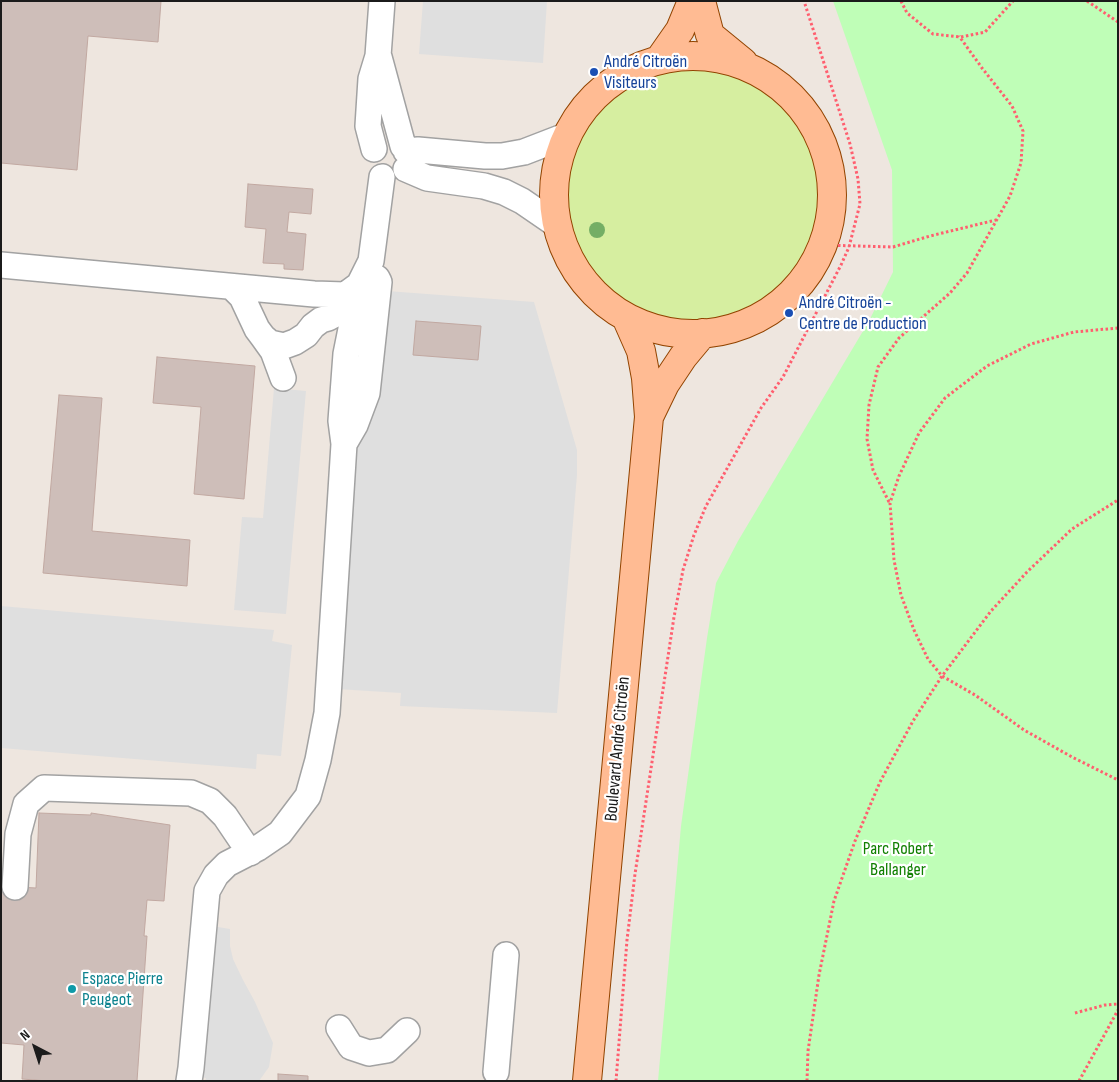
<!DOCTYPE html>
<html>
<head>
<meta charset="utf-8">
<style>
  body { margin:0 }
  #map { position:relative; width:1119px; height:1082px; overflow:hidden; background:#eee6df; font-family:"Sofia Sans Condensed",sans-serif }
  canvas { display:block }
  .frame { position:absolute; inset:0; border:2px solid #1b1b1b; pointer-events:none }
  .north { position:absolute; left:10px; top:1022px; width:50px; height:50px; -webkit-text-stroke:4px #fff; paint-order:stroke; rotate:320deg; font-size:14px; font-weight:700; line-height:20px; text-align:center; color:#1b1b1b }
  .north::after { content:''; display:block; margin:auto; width:18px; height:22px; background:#1b1b1b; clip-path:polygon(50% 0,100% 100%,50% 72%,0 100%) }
</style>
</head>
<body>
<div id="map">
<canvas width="1119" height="1082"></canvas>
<div class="frame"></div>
<div class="north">N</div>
</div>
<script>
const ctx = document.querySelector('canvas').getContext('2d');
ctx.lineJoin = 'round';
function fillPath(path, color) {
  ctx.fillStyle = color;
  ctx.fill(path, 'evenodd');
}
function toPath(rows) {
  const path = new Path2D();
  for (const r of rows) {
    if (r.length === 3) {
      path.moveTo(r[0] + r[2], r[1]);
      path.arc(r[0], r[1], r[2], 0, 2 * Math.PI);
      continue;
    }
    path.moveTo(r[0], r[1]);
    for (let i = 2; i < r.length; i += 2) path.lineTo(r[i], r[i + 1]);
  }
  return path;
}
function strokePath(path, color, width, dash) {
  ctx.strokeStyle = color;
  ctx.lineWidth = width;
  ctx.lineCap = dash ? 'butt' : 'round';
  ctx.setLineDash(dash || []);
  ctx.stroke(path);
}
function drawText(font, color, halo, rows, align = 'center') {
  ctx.font = font + ' "Sofia Sans Condensed",sans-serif';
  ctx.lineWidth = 4.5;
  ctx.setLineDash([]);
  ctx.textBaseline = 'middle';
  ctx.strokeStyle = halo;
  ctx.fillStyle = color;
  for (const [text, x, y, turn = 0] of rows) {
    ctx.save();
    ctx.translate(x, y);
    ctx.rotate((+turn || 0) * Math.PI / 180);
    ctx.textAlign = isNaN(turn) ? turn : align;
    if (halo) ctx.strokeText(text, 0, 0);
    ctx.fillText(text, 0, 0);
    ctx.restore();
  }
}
fillPath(toPath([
  [694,195,126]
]), '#d6eea0');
fillPath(toPath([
  [833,1,1118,1,1118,1081,658,1081,681,826,707,638,716,583,738,541,869,321,893,272,892,170]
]), '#bffeb7');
fillPath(toPath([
  [423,1,547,1,543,63,419,54],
  [387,291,534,302,577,450,577,475,557,713,400,706,401,693,337,689,357,438],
  [274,388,306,391,286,614,234,610,242,517,263,518],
  [1,606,274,630,272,641,292,645,281,756,257,754,256,769,1,748],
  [194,923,230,929,230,946,233,959,243,980,255,1002,273,1043,269,1067,259,1081,205,1081,206,1078,180,1072]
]), '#dfdfdf');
const building = toPath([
  [1,1,161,1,158,42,88,36,77,170,1,163,1,1],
  [248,184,313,189,311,214,289,212,287,232,306,234,303,270,284,269,284,264,263,263,266,229,245,227,248,184],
  [416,321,481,326,478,360,413,355,416,321],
  [157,357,255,366,244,499,194,494,201,407,153,403,157,357],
  [59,395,102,398,92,531,190,540,187,586,43,573,59,395],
  [39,813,91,815,91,813,170,825,164,901,147,900,144,936,147,936,137,1081,47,1081,22,1079,24,1045,1,1043,1,886,36,888,39,813],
  [278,1074,308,1076,308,1081,278,1081,278,1074]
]);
fillPath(building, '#cebeb9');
strokePath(building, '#c1a8a1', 1);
const minor = toPath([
  [379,57,403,146],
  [374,149,368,126,371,79,378,56,382,1],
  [406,151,418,150,485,156,502,156,524,152,568,135],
  [406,169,427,178,484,186,504,192,522,201,557,225],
  [1,265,314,294,345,295,360,284],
  [232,287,242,297,257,329,263,337,270,343,284,346,295,342,306,335,313,326,321,320,328,318,348,307,371,261,382,177],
  [263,337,273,351,283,378],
  [344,444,355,425,367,393,379,282,377,278],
  [15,887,18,834,26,804,44,788,191,793,210,801,225,816,250,853],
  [339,1028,351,1047,369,1053,387,1050,407,1031],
  [496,1072,506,955],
  [189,1081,191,1068,207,891,216,875,227,864,258,848,280,833,308,796,318,760,327,713,344,444,341,421,346,354,352,324,362,301,366,271]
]);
const major = toPath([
  [701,1,710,35,743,62],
  [693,195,139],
  [659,60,680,30,692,1],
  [649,417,665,384,683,357,703,333],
  [587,1081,649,417,646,378,641,351,626,317]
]);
strokePath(minor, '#a2a2a2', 28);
strokePath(major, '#924400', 30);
strokePath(toPath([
  [901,1,907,13,933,34,961,37,985,32,1013,1],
  [1087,1,1118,22],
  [823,245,893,247,930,236,996,220],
  [1118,328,1074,332,1031,344,987,366,945,398,919,433,899,476,890,503,894,560,901,595,914,630,928,659,942,676,975,695,1024,730,1072,757,1118,780],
  [889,502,873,470,867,439,869,405,878,367,899,338,950,293,967,273,1010,196,1021,163,1023,131,1012,106,982,68,959,36],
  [1075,1013,1105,1005,1118,1004],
  [616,1081,627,940,635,874,674,617,683,570,694,535,706,506,761,408,783,377,841,265,849,247,860,204,858,179,850,144,804,1],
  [807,1081,808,1051,819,975,834,901,855,841,880,782,913,721,942,676,991,611,1027,572,1072,529,1118,500],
  [1079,1081,1118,1010]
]), '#ff5f6f', 3, [2.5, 2.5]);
strokePath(minor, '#fff', 25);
strokePath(major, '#ffbb93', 28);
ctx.fillStyle = '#74ae65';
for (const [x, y] of [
  [597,230]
]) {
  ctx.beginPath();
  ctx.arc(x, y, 8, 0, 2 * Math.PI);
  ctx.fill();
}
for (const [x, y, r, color] of [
  [594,72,5,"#1a4fb4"],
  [789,313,5,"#1a4fb4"],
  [72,989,5,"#0f9aa8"]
]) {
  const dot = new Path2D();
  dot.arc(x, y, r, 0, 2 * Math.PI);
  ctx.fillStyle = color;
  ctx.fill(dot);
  strokePath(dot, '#fff', 2);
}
drawText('18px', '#164399', '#fff', [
  ["André Citroën",604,62],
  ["Visiteurs",604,83],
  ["André Citroën -",799,303],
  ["Centre de Production",799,324]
], 'left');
drawText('18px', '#1b1b1b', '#fff', [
  ["Boulevard André Citroën",618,749,-85]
]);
drawText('18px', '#118002', '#fff', [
  ["Parc Robert",898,849],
  ["Ballanger",898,870]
]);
drawText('18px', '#0d838f', '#fff', [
  ["Espace Pierre",82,979],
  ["Peugeot",82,1000]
], 'left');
</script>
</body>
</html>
